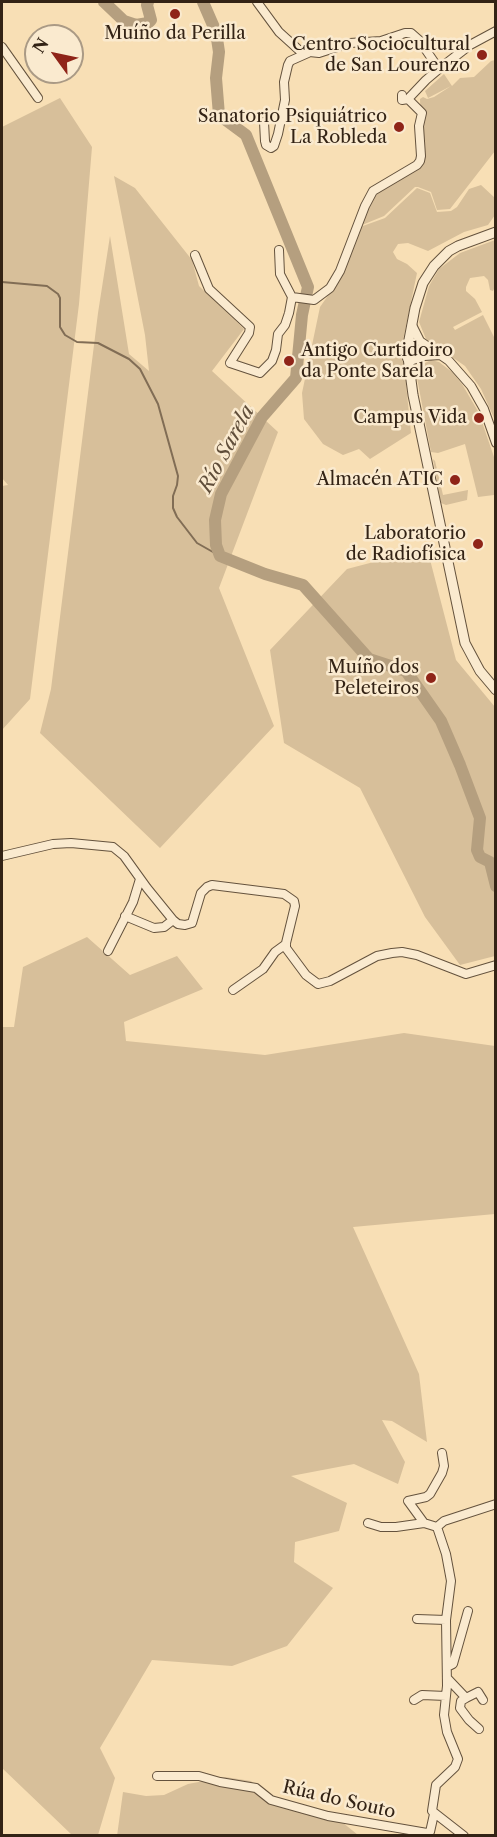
<!DOCTYPE html>
<html>
<head>
<meta charset="utf-8">
<style>
  body { margin:0 }
  #map { position:relative; width:497px; height:1837px; overflow:hidden; background:#f8dfb5; font-family:"Libre Caslon Text",serif }
  canvas { display:block }
  .frame { position:absolute; inset:0; border:3px solid #332315; pointer-events:none }
  .north { position:absolute; left:24px; top:24px; width:60px; height:60px; box-sizing:border-box; background:#faeacf; border:2px solid #aa9a85; border-radius:50%; rotate:303deg; font-size:16px; font-weight:700; line-height:24px; text-align:center; color:#332315 }
  .north::after { content:''; display:block; margin:auto; width:21px; height:27px; background:#8f2418; clip-path:polygon(50% 0,100% 100%,50% 72%,0 100%) }
</style>
</head>
<body>
<div id="map">
<canvas width="497" height="1837"></canvas>
<div class="frame"></div>
<div class="north">N</div>
</div>
<script>
const ctx = document.querySelector('canvas').getContext('2d');
ctx.lineJoin = 'round';
function fillPath(path, color) {
  ctx.fillStyle = color;
  ctx.fill(path, 'evenodd');
}
function toPath(rows) {
  const path = new Path2D();
  for (const r of rows) {
    path.moveTo(r[0], r[1]);
    for (let i = 2; i < r.length; i += 2) path.lineTo(r[i], r[i + 1]);
  }
  return path;
}
function strokePath(path, color, width, dash) {
  ctx.strokeStyle = color;
  ctx.lineWidth = width;
  ctx.lineCap = dash ? 'butt' : 'round';
  ctx.setLineDash(dash || []);
  ctx.stroke(path);
}
function drawText(font, color, halo, rows, align = 'center') {
  ctx.font = font + ' "Libre Caslon Text",serif';
  ctx.lineWidth = 5;
  ctx.setLineDash([]);
  ctx.textBaseline = 'middle';
  ctx.strokeStyle = halo;
  ctx.fillStyle = color;
  for (const [text, x, y, turn = 0] of rows) {
    ctx.save();
    ctx.translate(x, y);
    ctx.rotate((+turn || 0) * Math.PI / 180);
    ctx.textAlign = isNaN(turn) ? turn : align;
    if (halo) ctx.strokeText(text, 0, 0);
    ctx.fillText(text, 0, 0);
    ctx.restore();
  }
}
fillPath(toPath([
  [495,60,495,151,450,209,437,210,431,192,418,187,415,187,384,216,362,225,373,198,387,185,420,167,422,159,420,99,423,97,427,99,434,97,451,86,428,98,425,91,444,74,452,86,460,78,474,77,491,61],
  [60,98,92,147,79,304,30,699,2,730,2,486,8,485,2,478,2,127],
  [114,176,135,188,192,260,199,286,244,329,212,371,278,432,219,588,274,726,160,848,40,733,51,689,98,313,110,236,129,354,149,371,145,335],
  [481,185,495,198,495,215,488,225,464,232,428,251,408,243,398,244,393,252,397,259,407,264,417,273,402,345,411,433,370,459,359,449,343,455,323,444,304,419,302,393,320,307,339,280,360,227,385,218,417,188,430,193,437,212,451,211,457,207,469,189],
  [495,240,495,287,493,291,490,290,488,280,484,276,470,278,466,287,466,291,475,299,482,312,453,327,455,330,483,315,495,339,495,420,481,389,465,366,426,339,419,322,429,286,439,269,460,253],
  [431,360,439,362,452,372,462,384,479,413,495,460,495,500,494,495,478,497,465,444,438,453,431,452,417,378,421,365],
  [433,459,435,461,443,495,468,490,467,500,446,505,441,503],
  [427,548,456,660,495,707,495,956,460,965,425,917,360,788,284,743,270,650,347,569],
  [87,937,130,975,177,956,203,989,124,1022,126,1041,265,1055,404,1033,495,1046,495,1214,353,1227,419,1374,427,1442,392,1421,382,1420,405,1462,398,1484,354,1464,291,1476,347,1503,339,1531,295,1542,294,1562,333,1588,287,1646,232,1666,152,1660,100,1748,115,1778,98,1835,72,1835,2,1768,2,1027,14,1027,23,967],
  [225,1777,251,1781,273,1804,342,1822,358,1835,117,1836,123,1792,146,1796,164,1795,188,1784]
]), '#d7bf9a');
strokePath(toPath([
  [2,282,47,286,58,294,60,298,60,327,65,335,77,342,98,343,129,359,140,369,158,404,178,476,177,485,173,496,173,508,177,517,197,543,220,556]
]), '#816d55', 2);
strokePath(toPath([
  [104,2,124,21,136,25,148,23,151,20,147,5,148,2],
  [203,2,216,32,219,52,216,78,219,115,246,135,308,287,302,315,296,378,262,417,221,494,215,520,216,545,220,556,265,574,303,585,369,659,406,671,441,721,460,765,480,818,477,850,480,857,490,862,496,886]
]), '#b59f7f', 12);
const minor = toPath([
  [257,2,279,32,300,51,319,53,350,43,381,41,405,33,411,33,419,40,439,69],
  [2,47,38,98],
  [402,95,402,100,408,99],
  [408,99,426,80,439,69,470,45,496,31],
  [264,122,265,141,266,145,271,148,274,146,278,134,285,100,284,82,288,65,290,61,308,53],
  [195,255,209,289,250,327,249,333,230,363,260,373,272,361,276,350,278,334,285,325,289,313,292,297,280,274,279,250],
  [292,297,314,300,330,288,340,271,365,206,373,191,417,165,420,161,421,156,419,126,422,113,408,99],
  [412,325,420,341,449,361,471,386,484,409,496,443],
  [407,358,413,360,424,356,441,355],
  [2,856,53,844,71,843,113,847,124,856,147,888,173,920,178,924,185,925,192,923,201,893,207,887,212,885,284,894,294,901,295,906,286,943,286,948,306,975,318,984,330,981,377,956,392,953,402,952,417,955,466,974,496,965],
  [125,916,154,928,164,927,173,920],
  [108,951,133,902,140,879],
  [233,990,263,969,275,952,286,944],
  [368,1523,381,1527,396,1527,424,1523],
  [437,1527,446,1554,451,1581,446,1620,447,1686,444,1715,447,1732,458,1759,455,1767,436,1785,432,1811,464,1836],
  [437,1527,424,1523,408,1501,426,1497,430,1494,442,1473,444,1466,442,1453],
  [437,1527,444,1521,496,1504],
  [417,1619,446,1620],
  [447,1667,453,1664,468,1611],
  [447,1678,466,1698,461,1701,460,1708,469,1720,479,1729],
  [466,1698,478,1692,483,1700],
  [414,1700,422,1695,446,1696],
  [157,1776,199,1776,220,1782,256,1788,271,1800,328,1816,427,1833,430,1832,434,1814]
]);
const tertiary = toPath([
  [496,232,458,246,449,251,434,266,423,283,415,308,407,350,413,395,465,643,480,671,496,690]
]);
strokePath(minor, '#64523d', 10);
strokePath(tertiary, '#64523d', 11);
strokePath(minor, '#faeacf', 8);
strokePath(tertiary, '#faeacf', 9);
for (const [x, y, r, color] of [
  [175,14,6,"#8f2418"],
  [482,55,6,"#8f2418"],
  [399,127,6,"#8f2418"],
  [289,361,6,"#8f2418"],
  [479,418,6,"#8f2418"],
  [455,480,6,"#8f2418"],
  [478,544,6,"#8f2418"],
  [431,678,6,"#8f2418"]
]) {
  const dot = new Path2D();
  dot.arc(x, y, r, 0, 2 * Math.PI);
  ctx.fillStyle = color;
  ctx.fill(dot);
  strokePath(dot, '#faeacf', 2);
}
drawText('18px', '#332315', '#faeacf', [
  ["Muíño da Perilla",175,34,"center"],
  ["Centro Sociocultural",470,45],
  ["de San Lourenzo",470,66],
  ["Sanatorio Psiquiátrico",387,117],
  ["La Robleda",387,138],
  ["Antigo Curtidoiro",301,351,"left"],
  ["da Ponte Sarela",301,372,"left"],
  ["Campus Vida",467,418],
  ["Almacén ATIC",443,480],
  ["Laboratorio",466,534],
  ["de Radiofísica",466,555],
  ["Muíño dos",419,668],
  ["Peleteiros",419,689]
], 'right');
drawText('18px', '#332315', '#faeacf', [
  ["Rúa do Souto",339,1800,13]
]);
drawText('italic 20px', '#604e3a', '#faeacf', [
  ["Río Sarela",227,449,-62]
]);
</script>
</body>
</html>
